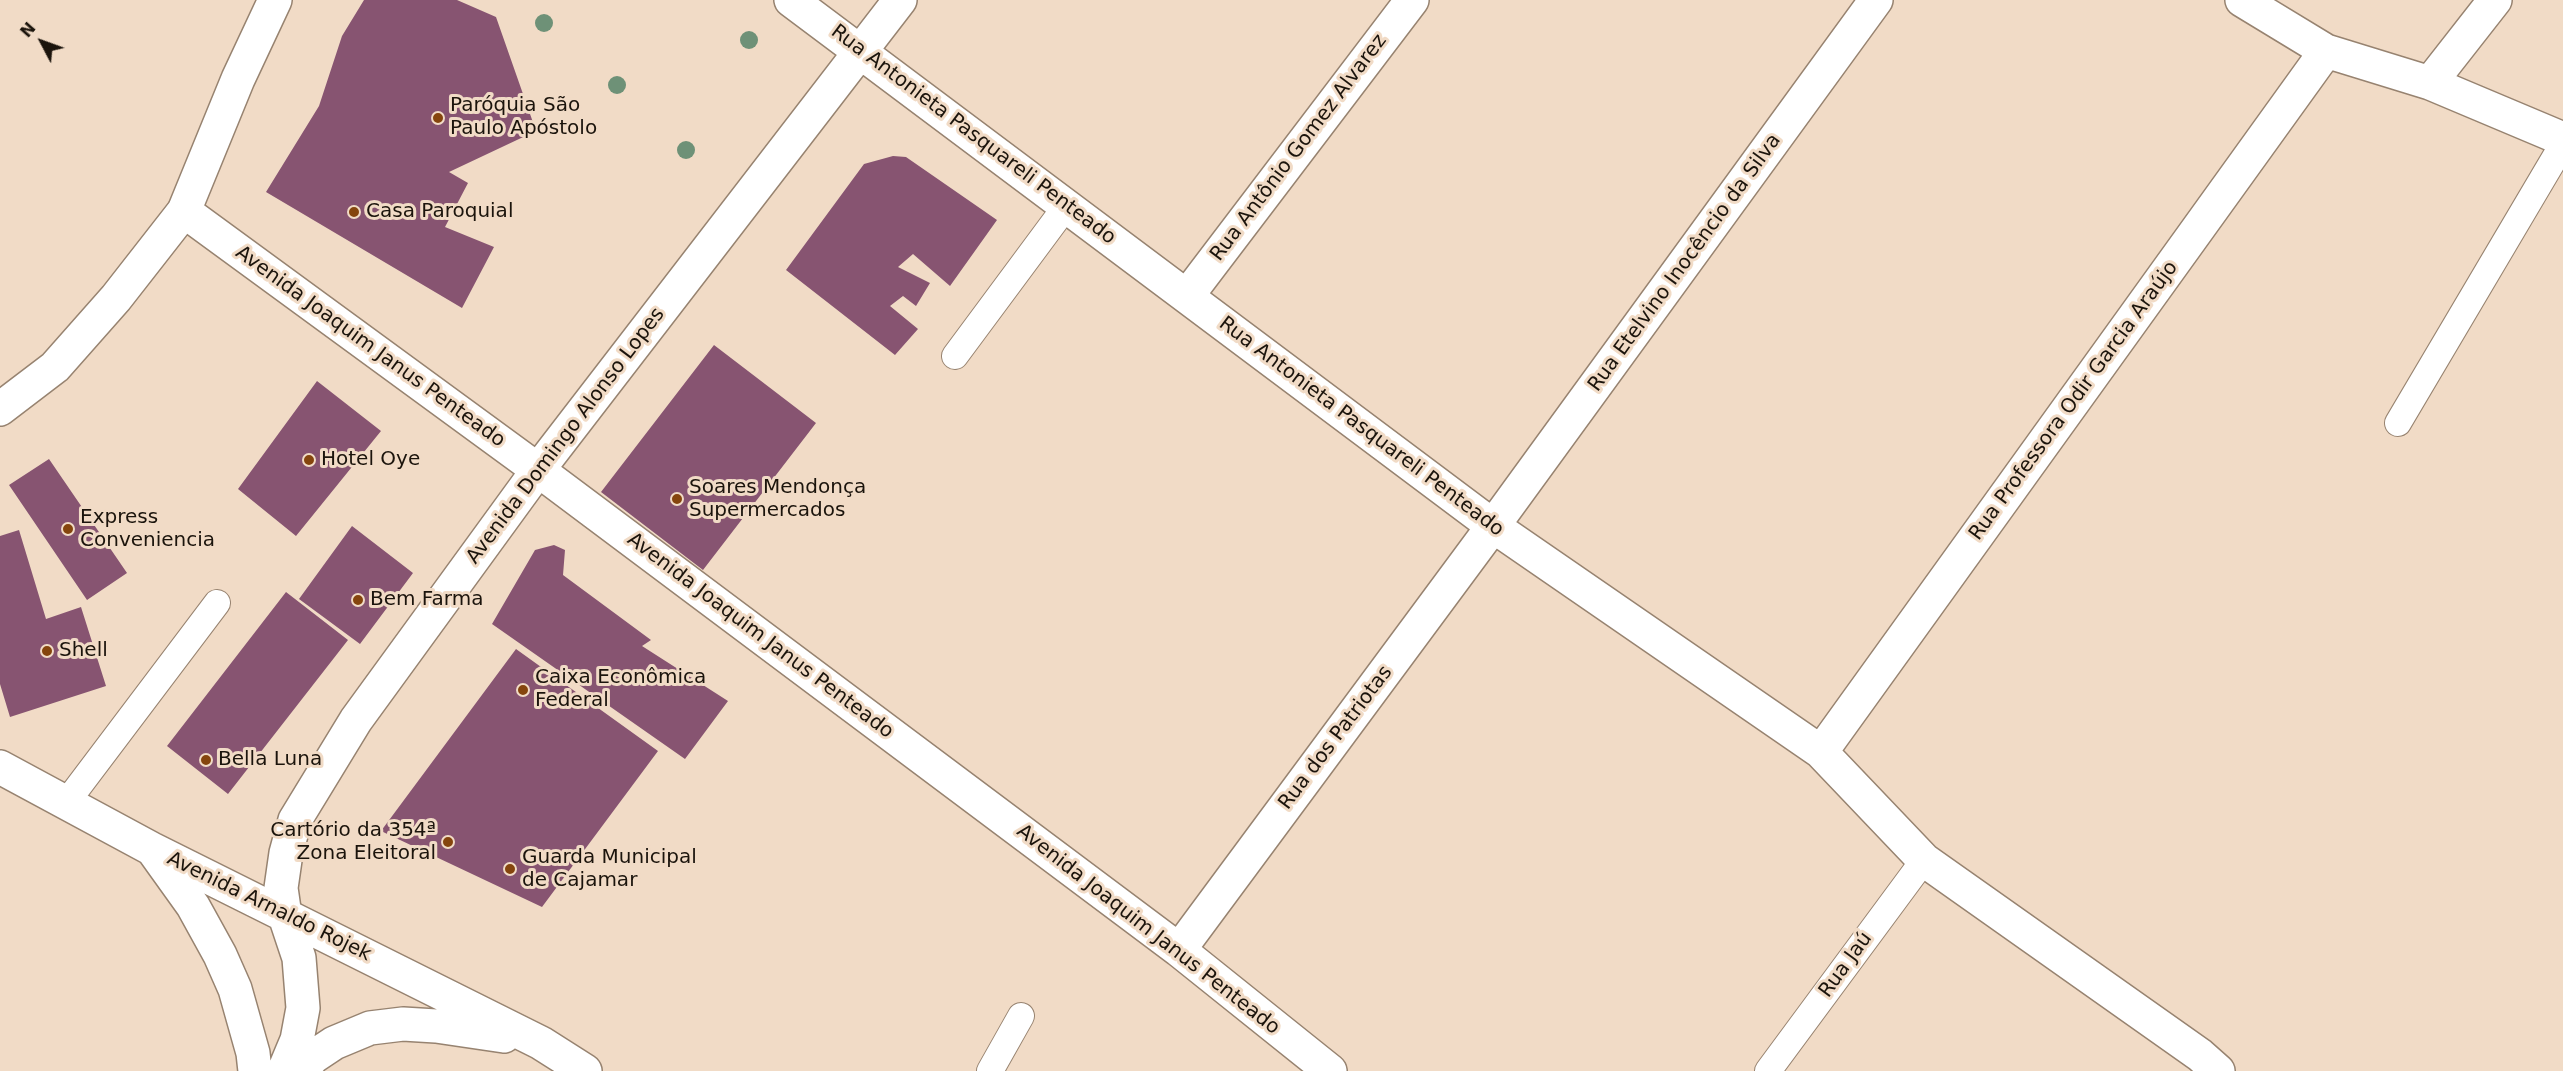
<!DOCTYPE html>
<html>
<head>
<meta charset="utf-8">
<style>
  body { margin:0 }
  #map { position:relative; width:2563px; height:1071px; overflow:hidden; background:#f1dbc6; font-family:"DejaVu Sans",sans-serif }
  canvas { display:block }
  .north { position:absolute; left:12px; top:12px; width:60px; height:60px; -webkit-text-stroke:4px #f1dbc6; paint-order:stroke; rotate:311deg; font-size:16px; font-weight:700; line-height:24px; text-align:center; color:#1b140c }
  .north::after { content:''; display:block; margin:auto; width:21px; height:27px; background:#1b140c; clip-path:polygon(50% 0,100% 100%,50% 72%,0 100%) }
</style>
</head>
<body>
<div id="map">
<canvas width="2563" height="1071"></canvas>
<div class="north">N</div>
</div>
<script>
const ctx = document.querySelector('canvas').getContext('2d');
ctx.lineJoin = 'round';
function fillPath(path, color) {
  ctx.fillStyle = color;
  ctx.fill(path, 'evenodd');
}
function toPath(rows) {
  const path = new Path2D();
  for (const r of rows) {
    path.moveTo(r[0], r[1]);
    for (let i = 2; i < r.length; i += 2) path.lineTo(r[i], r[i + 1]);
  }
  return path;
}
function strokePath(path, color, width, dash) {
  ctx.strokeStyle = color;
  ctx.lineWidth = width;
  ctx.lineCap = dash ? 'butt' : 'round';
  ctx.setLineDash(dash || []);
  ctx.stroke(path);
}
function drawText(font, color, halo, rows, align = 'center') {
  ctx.font = font + ' "DejaVu Sans",sans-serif';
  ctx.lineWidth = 6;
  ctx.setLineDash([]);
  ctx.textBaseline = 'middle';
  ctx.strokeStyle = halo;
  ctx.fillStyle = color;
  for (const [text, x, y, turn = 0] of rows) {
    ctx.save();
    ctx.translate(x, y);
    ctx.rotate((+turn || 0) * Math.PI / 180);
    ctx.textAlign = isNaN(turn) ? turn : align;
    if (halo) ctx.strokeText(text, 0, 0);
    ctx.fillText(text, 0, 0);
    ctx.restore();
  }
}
fillPath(toPath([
  [364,0,457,0,496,17,536,131,449,172,468,183,445,227,494,247,462,308,266,192,319,106,342,36],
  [893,156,906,157,997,220,950,286,913,254,898,267,930,283,916,306,903,296,890,306,918,329,895,355,786,270,864,164],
  [714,345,816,423,703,570,601,492],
  [317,381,381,431,296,536,238,489],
  [49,459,127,573,87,600,9,485],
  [352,526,413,573,360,644,299,599],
  [19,530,46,619,81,607,106,686,10,717,0,684,0,536],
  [554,545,565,550,563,575,651,640,642,646,728,701,685,759,492,624,535,550],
  [286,592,348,640,228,794,167,746],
  [516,649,658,751,542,907,381,831]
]), '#875471');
const service = toPath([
  [955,356,1067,205],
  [2398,423,2563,144],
  [66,803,217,603],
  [990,1071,1021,1016],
  [1768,1071,1924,860]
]);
const minor = toPath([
  [791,0,1493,526,1821,752,1924,860,2200,1055,2218,1071],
  [2242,0,2326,51,2430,83,2563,139],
  [2430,83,2495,0],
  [184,211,538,470,1179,950,1330,1071],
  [1187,296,1412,0],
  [1821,752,2326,51],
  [285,916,281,888,286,853,295,820,356,720,538,470,900,0],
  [1179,950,1493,526,1876,0]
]);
const tertiary = toPath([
  [0,409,55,367,116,298,184,211,238,79,275,0],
  [0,767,152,849,541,1043,585,1071],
  [155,853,193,906,220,955,235,989,253,1053,255,1071],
  [284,1071,297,1040,303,1008,299,958,285,916],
  [301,1071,313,1057,334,1043,370,1028,403,1024,436,1026,504,1036]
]);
strokePath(service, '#978370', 28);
strokePath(minor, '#978370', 36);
strokePath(tertiary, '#978370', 36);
strokePath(service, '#fff', 26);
strokePath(minor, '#fff', 33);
strokePath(tertiary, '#fff', 33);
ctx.fillStyle = '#6e9177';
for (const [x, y] of [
  [544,23],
  [749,40],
  [617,85],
  [686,150]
]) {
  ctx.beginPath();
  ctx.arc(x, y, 9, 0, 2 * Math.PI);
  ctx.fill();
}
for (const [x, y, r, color] of [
  [438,118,6,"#85450d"],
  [354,212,6,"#85450d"],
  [309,460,6,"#85450d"],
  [677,499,6,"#85450d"],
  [68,529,6,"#85450d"],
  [358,600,6,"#85450d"],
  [47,651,6,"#85450d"],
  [523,690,6,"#85450d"],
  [206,760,6,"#85450d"],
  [448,842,6,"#85450d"],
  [510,869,6,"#85450d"]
]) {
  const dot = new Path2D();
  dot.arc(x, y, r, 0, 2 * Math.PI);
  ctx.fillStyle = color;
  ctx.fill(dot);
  strokePath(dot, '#f1dbc6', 2);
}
drawText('20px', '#1b140c', '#f1dbc6', [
  ["Paróquia São",450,106],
  ["Paulo Apóstolo",450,129],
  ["Casa Paroquial",366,212],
  ["Hotel Oye",321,460],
  ["Soares Mendonça",689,488],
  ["Supermercados",689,511],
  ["Express",80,518],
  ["Conveniencia",80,541],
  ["Bem Farma",370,600],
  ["Shell",59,651],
  ["Caixa Econômica",535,678],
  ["Federal",535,701],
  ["Bella Luna",218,760],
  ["Cartório da 354ª",436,831,"right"],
  ["Zona Eleitoral",436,854,"right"],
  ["Guarda Municipal",522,858],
  ["de Cajamar",522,881]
], 'left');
drawText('20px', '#1b140c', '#f1dbc6', [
  ["Rua Antonieta Pasquareli Penteado",973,135,37],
  ["Rua Antônio Gomez Alvarez",1299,148,-53],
  ["Rua Etelvino Inocêncio da Silva",1685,263,-54],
  ["Avenida Joaquim Janus Penteado",370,347,36],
  ["Rua Professora Odir Garcia Araújo",2074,401,-54],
  ["Rua Antonieta Pasquareli Penteado",1361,427,37],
  ["Avenida Domingo Alonso Lopes",566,436,-53],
  ["Avenida Joaquim Janus Penteado",760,636,37],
  ["Rua dos Patriotas",1336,738,-53],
  ["Avenida Arnaldo Rojek",269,907,26],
  ["Avenida Joaquim Janus Penteado",1148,930,38],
  ["Rua Jaú",1846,965,-54]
]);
</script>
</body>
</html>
